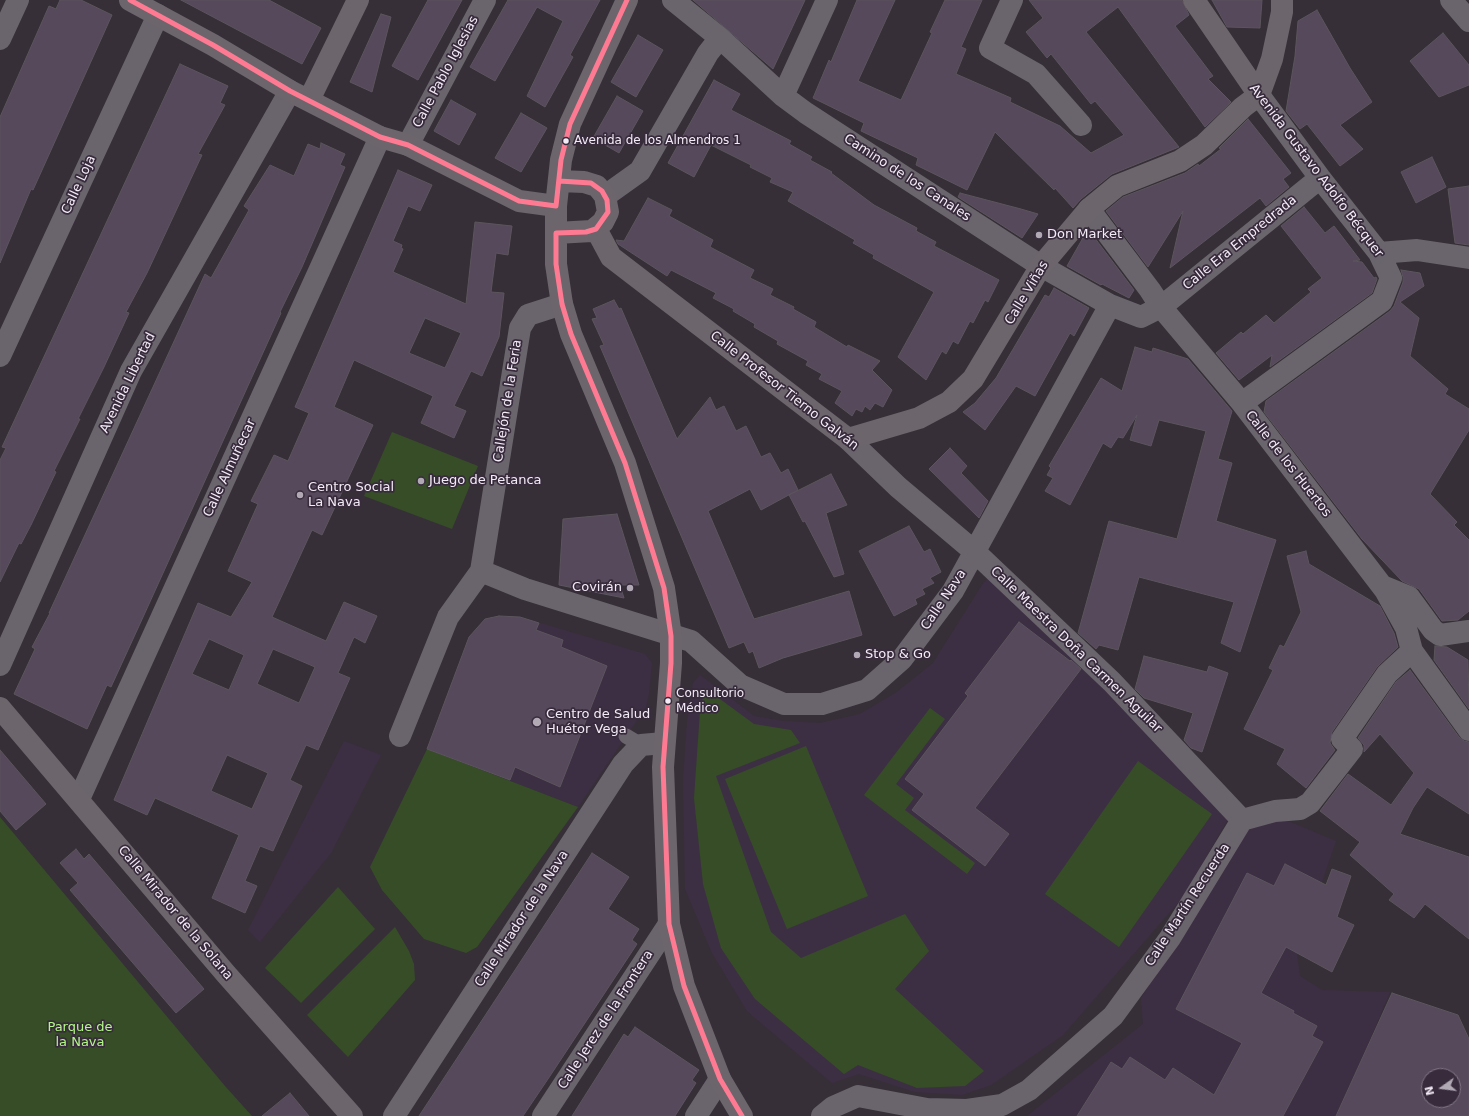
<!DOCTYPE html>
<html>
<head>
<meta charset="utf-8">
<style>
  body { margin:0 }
  #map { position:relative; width:1469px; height:1116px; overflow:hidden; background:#362f38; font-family:"DejaVu Sans",sans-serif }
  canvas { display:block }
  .north { position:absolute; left:1421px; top:1068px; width:40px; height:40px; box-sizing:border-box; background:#372b3c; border:1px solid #827886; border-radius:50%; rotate:256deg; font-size:11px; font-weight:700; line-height:16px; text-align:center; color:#f3ebf6 }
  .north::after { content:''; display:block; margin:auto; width:14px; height:18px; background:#b1a9b4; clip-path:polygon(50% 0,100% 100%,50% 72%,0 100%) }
</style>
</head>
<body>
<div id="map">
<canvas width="1469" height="1116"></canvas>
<div class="north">N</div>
</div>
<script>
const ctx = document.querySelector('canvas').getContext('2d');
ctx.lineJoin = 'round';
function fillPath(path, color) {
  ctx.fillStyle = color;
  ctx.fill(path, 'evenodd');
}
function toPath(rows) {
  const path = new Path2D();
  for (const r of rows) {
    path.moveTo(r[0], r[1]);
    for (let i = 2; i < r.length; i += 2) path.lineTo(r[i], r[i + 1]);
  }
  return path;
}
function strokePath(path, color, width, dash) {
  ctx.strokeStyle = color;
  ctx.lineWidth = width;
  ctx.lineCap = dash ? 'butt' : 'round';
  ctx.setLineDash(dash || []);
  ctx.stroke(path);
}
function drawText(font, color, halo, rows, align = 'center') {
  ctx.font = font + ' "DejaVu Sans",sans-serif';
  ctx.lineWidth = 3.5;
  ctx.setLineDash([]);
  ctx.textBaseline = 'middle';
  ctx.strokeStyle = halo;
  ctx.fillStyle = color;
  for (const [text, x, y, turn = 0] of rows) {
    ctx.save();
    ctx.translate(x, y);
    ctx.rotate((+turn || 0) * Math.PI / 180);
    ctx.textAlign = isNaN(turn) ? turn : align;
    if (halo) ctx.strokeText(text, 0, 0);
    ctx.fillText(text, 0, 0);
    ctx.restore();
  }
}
fillPath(toPath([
  [989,577,1081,663,1228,819,1183,897,1063,1035,991,1085,962,1095,915,1092,859,1074,832,1083,747,1011,712,953,685,889,683,781,687,722,693,683,700,675,754,716,783,721,820,723,860,714,897,692,933,663,982,585],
  [499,616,520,617,645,654,652,663,649,693,646,707,578,807,427,749,469,637,485,619],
  [344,741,381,755,331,853,260,942,248,930],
  [1278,817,1336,841,1297,955,1300,976,1322,990,1390,992,1362,1059,1336,1116,1027,1116,1143,1024,1141,998,1251,826]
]), '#3d2f43');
fillPath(toPath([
  [392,432,478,466,452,529,364,496],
  [705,688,754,724,791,730,800,743,716,776,771,932,801,958,905,914,929,951,895,989,984,1071,965,1086,917,1088,858,1065,844,1074,755,999,721,948,703,884,694,798,700,711],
  [930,708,945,719,896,784,914,798,905,810,975,863,967,874,864,795],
  [806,746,868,896,787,929,725,779],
  [427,749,578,807,477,947,466,953,424,939,382,890,370,867],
  [1138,761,1212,814,1119,947,1045,894],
  [0,817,225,1086,252,1116,0,1116],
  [338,887,375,929,301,1003,265,968],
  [395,927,409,951,414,964,415,980,348,1057,307,1015]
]), '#374d28');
const building = toPath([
  [60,0,81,0,112,15,33,190,31,189,0,263,0,117,49,6,56,9,60,0],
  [181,0,269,0,321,28,302,64,181,0],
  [428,0,462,0,418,80,392,66,428,0],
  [508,0,600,0,570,55,573,57,545,107,527,96,563,21,537,7,495,81,470,67,508,0],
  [693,0,805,0,773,69,693,0],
  [857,0,895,0,858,81,901,100,932,33,930,32,945,0,982,0,961,47,966,49,956,74,1011,98,1010,102,1060,126,1091,153,1124,135,1095,101,1091,104,1051,54,1047,58,1026,32,1043,18,1029,0,1182,0,1189,15,1175,26,1213,76,1208,79,1231,102,1205,127,1118,7,1086,32,1179,147,1112,174,1081,199,1073,208,1055,188,1054,190,995,132,967,190,916,165,918,158,861,131,864,123,813,98,829,60,831,62,857,0],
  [1212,0,1262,0,1260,28,1227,27,1212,0],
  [1317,10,1350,68,1372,102,1340,125,1363,149,1340,166,1307,124,1300,129,1286,111,1295,56,1298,21,1317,10],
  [381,14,391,17,372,92,350,82,381,14],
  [1443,33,1469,65,1469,85,1439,97,1410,61,1443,33],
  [638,35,663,50,636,97,611,82,638,35],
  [180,64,228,86,220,103,225,105,198,154,202,155,147,273,126,312,129,313,104,367,78,419,80,419,54,471,56,472,31,525,21,544,19,543,0,582,0,460,6,448,2,447,180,64],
  [714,80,740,94,731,110,791,141,789,144,812,157,810,160,832,172,831,173,874,205,917,228,916,231,936,242,934,246,999,280,988,302,985,300,973,323,970,321,958,344,953,341,946,354,942,351,926,380,898,357,934,292,873,258,874,255,853,243,855,240,788,201,793,192,770,182,772,178,750,167,751,165,711,145,694,177,668,163,714,80],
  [617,96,643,111,619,153,593,138,617,96],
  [451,100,476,114,459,145,434,131,451,100],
  [521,113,547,128,521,172,495,158,521,113],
  [1248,119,1291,173,1283,179,1289,187,1266,206,1260,198,1170,268,1183,211,1148,267,1106,211,1123,197,1185,173,1198,164,1199,166,1221,149,1219,148,1248,119],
  [321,143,345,154,340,165,345,167,302,267,280,312,281,313,144,615,111,687,107,685,87,729,14,694,35,649,32,647,50,613,49,613,205,274,211,278,249,210,244,206,270,165,294,176,308,144,320,149,321,143],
  [1432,157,1446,187,1416,203,1401,172,1432,157],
  [398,170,432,185,420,211,408,206,393,241,402,245,401,248,403,249,393,272,466,304,475,222,512,226,508,255,496,253,491,292,504,293,499,337,482,376,471,371,454,406,466,411,454,438,421,423,433,396,354,360,334,407,373,425,322,535,312,530,272,617,326,641,344,602,377,616,365,643,354,637,338,673,350,678,318,750,306,745,290,780,302,786,273,851,260,846,245,881,257,886,245,913,212,898,239,835,155,798,147,815,114,800,198,603,231,617,252,582,228,571,258,504,251,501,274,455,288,461,309,413,295,407,398,170],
  [425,318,461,333,445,368,409,353,425,318],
  [209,639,244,655,229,690,192,674,209,639],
  [273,649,315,667,299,703,257,684,273,649],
  [227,755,268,773,252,809,211,791,227,755],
  [1469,186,1469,245,1455,243,1448,189,1469,186],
  [960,193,1021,209,1038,214,1022,238,958,197,960,193],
  [648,198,672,210,669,216,713,240,710,247,754,270,750,278,773,289,770,295,794,307,793,309,816,322,814,327,847,347,848,345,880,361,872,370,892,390,883,407,875,403,870,410,865,406,862,412,856,409,852,416,835,403,842,391,819,379,822,374,806,365,808,361,777,344,778,341,754,327,755,324,733,311,734,309,713,298,716,293,671,270,667,276,618,244,616,240,624,241,648,198],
  [1304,207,1325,233,1334,226,1360,260,1353,261,1362,262,1374,278,1376,277,1377,279,1372,293,1270,367,1272,355,1239,380,1216,353,1241,332,1243,334,1266,315,1274,323,1311,292,1308,289,1322,278,1281,226,1304,207],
  [1088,229,1134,290,1129,298,1102,284,1101,285,1067,266,1088,229],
  [1401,270,1420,273,1424,286,1400,302,1419,318,1410,356,1448,389,1445,394,1469,409,1469,430,1430,494,1457,522,1454,525,1469,540,1469,611,1458,620,1442,621,1419,589,1402,581,1362,539,1264,412,1266,401,1390,311,1394,306,1403,282,1403,277,1401,270],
  [1054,288,1089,308,1074,336,1070,333,1035,396,1016,386,985,430,963,412,975,403,996,378,1045,295,1049,297,1054,288],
  [614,300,619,309,621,308,677,439,710,397,716,410,724,406,736,431,746,426,761,457,770,453,781,473,788,469,798,490,761,510,750,489,708,511,754,619,849,591,862,635,783,658,759,668,753,651,749,653,744,642,729,648,600,346,604,345,592,319,597,318,593,309,614,300],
  [1135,347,1152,352,1153,348,1188,359,1232,411,1218,459,1232,463,1216,521,1276,540,1240,652,1221,643,1234,602,1139,577,1118,650,1099,645,1096,649,1078,633,1109,521,1177,539,1206,431,1159,420,1151,446,1130,440,1137,415,1123,438,1118,437,1111,448,1103,443,1070,505,1045,491,1053,478,1047,475,1051,468,1049,466,1101,378,1122,391,1135,347],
  [950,448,967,466,961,473,988,501,979,518,929,469,950,448],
  [831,474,847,505,826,513,844,574,834,577,805,521,803,522,789,495,831,474],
  [617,514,639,585,620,585,624,598,559,585,563,519,617,514],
  [909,526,924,552,930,549,941,572,930,578,934,583,922,589,925,594,915,599,917,604,894,616,859,551,909,526],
  [1306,551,1309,564,1380,606,1394,633,1398,647,1377,667,1332,732,1330,743,1335,750,1306,788,1277,764,1285,749,1244,729,1273,670,1269,668,1280,645,1284,647,1301,612,1287,556,1306,551],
  [499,616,520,617,539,623,536,630,563,640,561,647,607,666,560,787,515,767,510,780,427,749,469,637,485,619,499,616],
  [1019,622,1070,661,1071,660,1081,669,975,808,1009,834,985,866,912,810,924,794,905,779,968,696,965,693,1019,622],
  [1435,646,1447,647,1468,660,1469,709,1434,660,1435,646],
  [1144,656,1207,672,1209,666,1228,673,1202,752,1191,748,1184,740,1193,713,1144,698,1135,689,1144,656],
  [1410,670,1459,737,1464,741,1469,742,1469,814,1427,787,1413,808,1400,834,1469,857,1469,939,1425,904,1414,918,1389,900,1394,894,1350,855,1360,842,1320,811,1348,774,1391,805,1414,773,1380,734,1364,752,1364,745,1358,738,1396,682,1410,670],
  [0,750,46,804,16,830,0,811,0,750],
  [76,849,84,859,89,854,204,989,176,1013,70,890,78,883,60,863,76,849],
  [592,853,629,877,608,909,639,929,632,940,637,944,550,1076,523,1116,419,1116,592,853],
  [1285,864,1326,885,1332,869,1351,876,1337,917,1354,925,1332,972,1286,947,1261,993,1294,1011,1293,1013,1317,1026,1312,1036,1323,1042,1283,1116,1077,1116,1111,1062,1122,1069,1130,1057,1165,1080,1173,1068,1214,1095,1242,1043,1176,1009,1247,873,1274,886,1285,864],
  [1392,993,1458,1015,1469,1039,1469,1116,1336,1116,1392,993],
  [1429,1076,1453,1076,1453,1100,1429,1100,1429,1076],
  [635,1027,699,1070,692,1080,696,1083,675,1116,572,1116,624,1034,628,1037,635,1027],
  [290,1093,309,1116,262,1116,290,1093]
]);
fillPath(building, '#56495b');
strokePath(building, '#5b555d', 1);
strokePath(toPath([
  [626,736,641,745]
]), '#6a656d', 15);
strokePath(toPath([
  [673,0,720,38,783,96,806,113,1041,266,1110,305,1141,317,1161,307,1320,178],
  [1012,0,990,48,1036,74,1081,125],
  [1451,0,1469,21],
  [0,39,18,0],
  [783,96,827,0],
  [408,145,485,0],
  [605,196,640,171,708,53,720,38],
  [1089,209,1150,290,1161,307,1242,403,1385,590,1406,628,1412,651,1469,730],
  [1379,253,1417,250,1469,258],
  [0,356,158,15],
  [1242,403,1382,301,1391,278,1379,253,1320,178,1259,95],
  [848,439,898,487,975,552,1112,682,1242,820],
  [481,571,525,589,691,641,740,685,784,704,822,704,867,690,902,659,953,591,1110,305],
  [1382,586,1409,597,1433,630,1440,635,1469,631],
  [0,665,131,371,290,91],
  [400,736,448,617,481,571,520,328,528,315,562,304],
  [79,799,380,137],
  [394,1116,623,764,641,745,664,743],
  [543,1116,669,924],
  [696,1116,720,1079],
  [822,1116,833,1107,858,1096,927,1109,967,1110,1002,1105,1029,1090,1113,1016,1170,938,1242,820,1275,811,1300,809,1310,803,1352,749,1342,739,1387,674,1412,651]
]), '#6a656d', 22);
strokePath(toPath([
  [130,0,213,45,290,91,380,137,408,145,519,201,556,206],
  [627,0,570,124,561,160,556,206,556,264,562,304,571,334,625,463,664,588,671,636,671,663,663,767,669,924,684,986,720,1079,742,1116],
  [1194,0,1259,95],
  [309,100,358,0],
  [596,229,611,257,848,439,919,418,949,402,973,379,1041,266,1089,209,1117,186,1180,161,1204,145,1243,107,1259,95,1272,59,1282,12,1282,0],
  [556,233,592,231,603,222,608,212,605,196,597,186,584,182,559,181],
  [0,708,226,974,352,1116]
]), '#6c656b', 22);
strokePath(toPath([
  [130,0,213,45,290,91,380,137,408,145,519,201,556,206,561,160,570,124,627,0],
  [559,181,591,183,602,191,607,200,608,212,596,229,586,232,556,233,556,264,562,304,571,334,625,463,664,588,671,636,671,663,663,767,669,924,684,986,720,1079,742,1116]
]), '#fe7a93', 5);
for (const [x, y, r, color] of [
  [566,141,3.5,"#f3ebf6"],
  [1039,235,4,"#b1a9b4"],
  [421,481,4,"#b1a9b4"],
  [300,495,4,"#b1a9b4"],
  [630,588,4,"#b1a9b4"],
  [857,655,4,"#b1a9b4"],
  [668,701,3.5,"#f3ebf6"],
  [537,722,5,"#b1a9b4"]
]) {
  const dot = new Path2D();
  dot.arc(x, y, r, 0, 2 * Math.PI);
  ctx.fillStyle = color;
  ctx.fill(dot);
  strokePath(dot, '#372b3c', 1.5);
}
drawText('12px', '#f3ebf6', '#372b3c', [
  ["Avenida de los Almendros 1",574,141],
  ["Consultorio",676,694],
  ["Médico",676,709]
], 'left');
drawText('13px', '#f3ebf6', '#372b3c', [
  ["Calle Pablo Iglesias",446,72,-62],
  ["Avenida Gustavo Adolfo Bécquer",1316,171,53],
  ["Camino de los Canales",907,178,33],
  ["Calle Loja",79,185,-65],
  ["Calle Era Empredrada",1240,243,-39],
  ["Calle Viñas",1027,293,-59],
  ["Avenida Libertad",128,383,-64],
  ["Calle Profesor Tierno Galván",784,391,38],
  ["Callejón de la Feria",508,401,-81],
  ["Calle de los Huertos",1288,464,52],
  ["Calle Almuñecar",230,468,-65],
  ["Calle Nava",944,600,-56],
  ["Calle Maestra Doña Carmen Aguilar",1076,650,44],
  ["Calle Martín Recuerda",1188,905,-57],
  ["Calle Mirador de la Solana",175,913,50],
  ["Calle Mirador de la Nava",522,919,-57],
  ["Calle Jerez de la Frontera",606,1020,-57]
]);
drawText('13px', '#f3ebf6', '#372b3c', [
  ["Don Market",1047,235],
  ["Juego de Petanca",429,481],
  ["Centro Social",308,488],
  ["La Nava",308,503],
  ["Covirán",622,588,"right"],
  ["Stop & Go",865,655],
  ["Centro de Salud",546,715],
  ["Huétor Vega",546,730]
], 'left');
drawText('13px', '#b3f789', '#372b3c', [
  ["Parque de",80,1028],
  ["la Nava",80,1043]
]);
</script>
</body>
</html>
